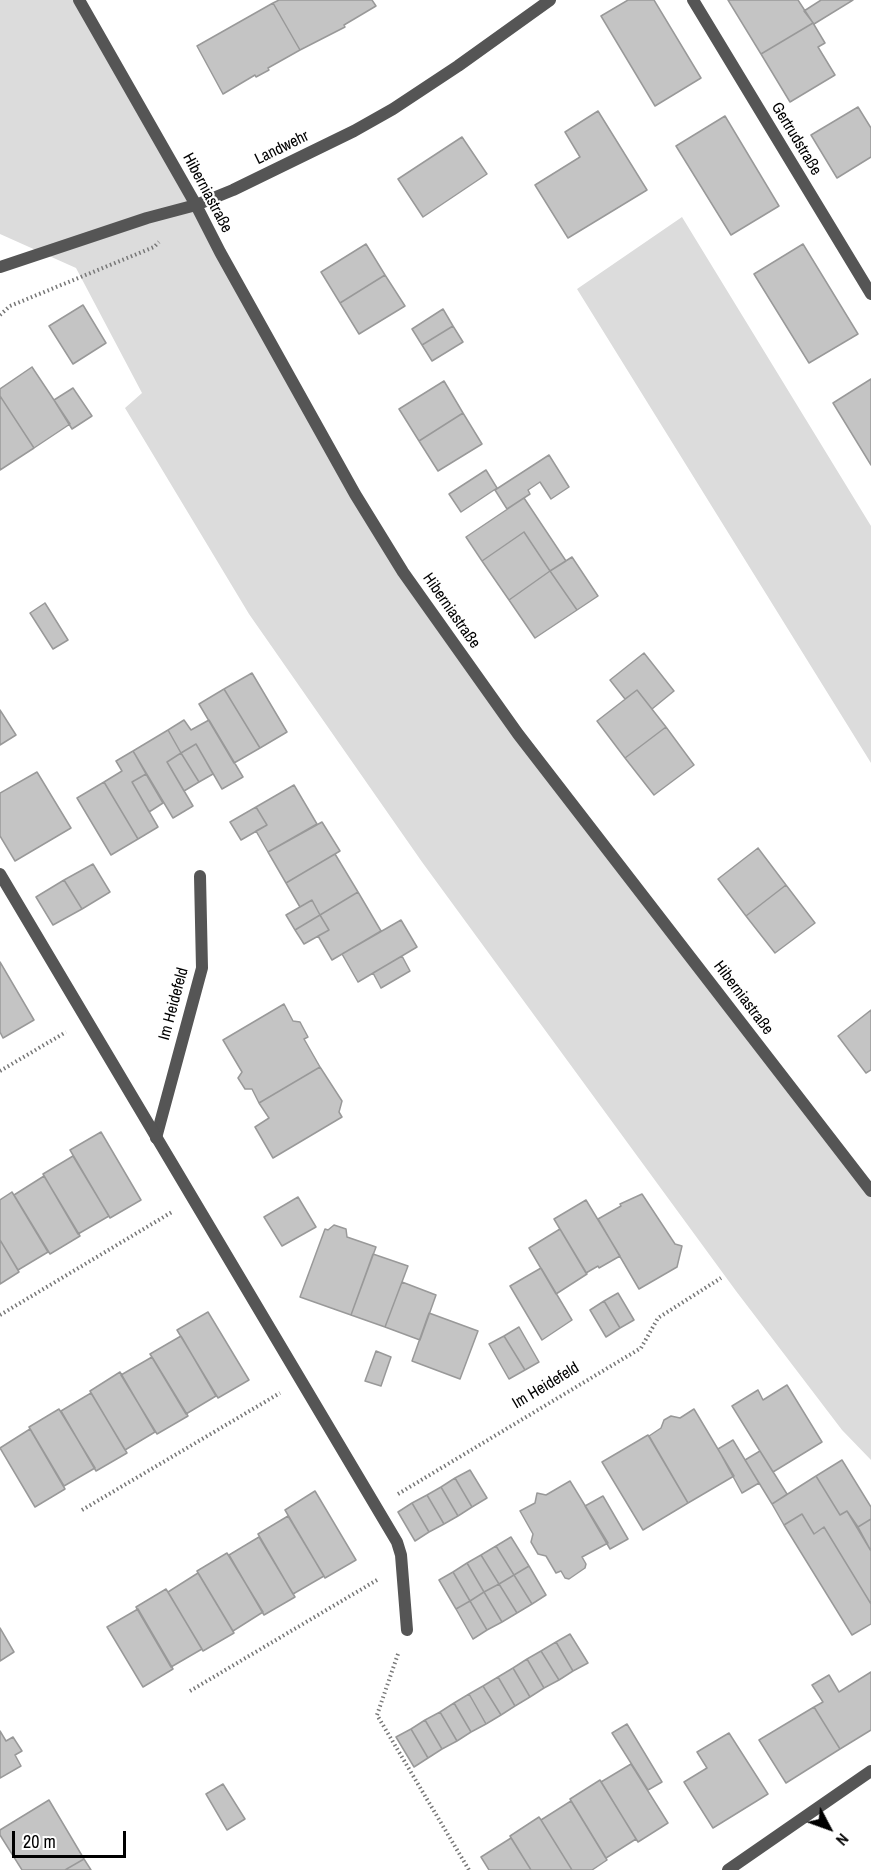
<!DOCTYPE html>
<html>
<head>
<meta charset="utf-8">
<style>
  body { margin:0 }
  #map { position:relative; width:871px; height:1870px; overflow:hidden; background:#fff; font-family:"Archivo Narrow",sans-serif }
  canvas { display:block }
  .north { position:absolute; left:799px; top:1798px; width:60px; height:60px; -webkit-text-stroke:4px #fff; paint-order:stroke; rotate:131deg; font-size:16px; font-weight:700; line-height:24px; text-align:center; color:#000 }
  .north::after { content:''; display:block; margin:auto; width:21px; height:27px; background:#000; clip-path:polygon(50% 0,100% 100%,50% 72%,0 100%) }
  .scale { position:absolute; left:12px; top:1831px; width:114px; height:27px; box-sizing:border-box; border:3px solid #000; border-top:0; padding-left:8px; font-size:18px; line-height:21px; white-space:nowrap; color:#000; -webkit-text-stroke:4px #fff; paint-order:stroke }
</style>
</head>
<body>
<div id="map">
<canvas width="871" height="1870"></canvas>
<div class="north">N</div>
<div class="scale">20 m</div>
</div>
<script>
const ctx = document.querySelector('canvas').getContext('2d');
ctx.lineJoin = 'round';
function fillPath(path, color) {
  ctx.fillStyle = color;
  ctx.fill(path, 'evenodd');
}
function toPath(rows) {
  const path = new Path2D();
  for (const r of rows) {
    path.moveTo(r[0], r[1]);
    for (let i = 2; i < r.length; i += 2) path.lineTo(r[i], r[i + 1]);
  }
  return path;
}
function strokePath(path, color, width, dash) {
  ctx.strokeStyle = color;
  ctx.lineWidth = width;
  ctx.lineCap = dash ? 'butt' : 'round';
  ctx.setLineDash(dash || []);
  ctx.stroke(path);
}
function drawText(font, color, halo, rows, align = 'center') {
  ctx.font = font + ' "Archivo Narrow",sans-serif';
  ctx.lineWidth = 4.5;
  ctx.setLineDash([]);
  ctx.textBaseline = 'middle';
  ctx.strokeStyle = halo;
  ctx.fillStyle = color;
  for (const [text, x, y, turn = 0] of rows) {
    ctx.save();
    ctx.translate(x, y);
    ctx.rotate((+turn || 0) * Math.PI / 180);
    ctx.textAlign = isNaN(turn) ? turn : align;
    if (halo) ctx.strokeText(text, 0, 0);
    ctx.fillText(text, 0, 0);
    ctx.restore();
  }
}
fillPath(toPath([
  [0,0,79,0,403,572,871,1191,871,1460,842,1430,736,1291,422,862,249,614,125,408,142,393,76,268,0,234],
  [682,217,871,526,871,763,577,289]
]), '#dcdcdc');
const building = toPath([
  [279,0,372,0,376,6,344,25,345,27,300,50,273,3,279,0],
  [628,0,654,0,701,78,655,106,601,16,628,0],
  [728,0,798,0,813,23,761,54,728,0],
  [821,0,853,0,814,24,804,11,821,0],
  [273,3,300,50,268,68,269,70,256,77,255,75,223,94,197,46,273,3],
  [813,23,825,43,818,47,835,75,790,102,761,54,813,23],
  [858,107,871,128,871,157,837,178,811,135,858,107],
  [598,111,647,190,568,238,535,185,580,157,565,132,598,111],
  [725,116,779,206,731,235,676,146,725,116],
  [462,137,487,174,423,217,398,179,462,137],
  [366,244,385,275,340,303,321,272,366,244],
  [803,244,858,334,809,363,754,274,803,244],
  [385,275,405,306,359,334,340,303,385,275],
  [83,305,106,343,73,364,49,326,83,305],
  [443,309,453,326,422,345,412,329,443,309],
  [453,326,463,342,432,361,422,345,453,326],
  [32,367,70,424,34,448,0,396,0,389,32,367],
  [871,379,871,465,833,403,871,379],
  [444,381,463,413,419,441,399,409,444,381],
  [73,388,92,416,72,429,54,400,73,388],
  [0,396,34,448,0,470,0,396],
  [463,413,482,444,438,471,419,441,463,413],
  [549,455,569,487,551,499,540,482,528,490,530,494,507,509,495,490,549,455],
  [486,470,497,488,461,512,449,494,486,470],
  [524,498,566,561,550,571,524,532,482,561,466,537,524,498],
  [524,532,550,571,509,600,482,561,524,532],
  [572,557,598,596,577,610,550,571,572,557],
  [550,571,577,610,535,638,509,600,550,571],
  [45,603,68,640,53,649,30,613,45,603],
  [644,653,674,691,652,709,637,690,625,699,610,680,644,653],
  [252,673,287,732,260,748,224,689,252,673],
  [224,689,260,748,234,763,199,704,224,689],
  [637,690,666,727,625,758,597,721,637,690],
  [0,710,16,735,0,745,0,710],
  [184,720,191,730,209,720,243,777,222,789,196,744,181,753,168,730,184,720],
  [666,727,694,765,654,795,625,758,666,727],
  [168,730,181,753,167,762,193,806,173,818,133,751,168,730],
  [196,744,213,774,199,782,181,753,196,744],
  [133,751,146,774,132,782,158,827,138,839,104,782,122,771,116,761,133,751],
  [181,753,199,782,184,791,167,762,181,753],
  [37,772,71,828,15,861,0,836,0,793,37,772],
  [146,774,163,803,149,812,132,782,146,774],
  [104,782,138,839,111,855,77,798,104,782],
  [294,785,317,824,268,852,256,831,267,825,256,807,294,785],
  [256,807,267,825,241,840,230,822,256,807],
  [322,822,340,851,286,883,268,852,322,822],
  [758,848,786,885,746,916,718,879,758,848],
  [335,854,358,892,320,915,312,900,300,907,286,883,335,854],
  [93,864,110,892,82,909,64,880,93,864],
  [64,880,82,909,53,925,36,897,64,880],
  [786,885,815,923,775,953,746,916,786,885],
  [358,892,381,931,332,960,318,936,329,930,320,915,358,892],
  [312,900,320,915,295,930,286,915,312,900],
  [320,915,329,930,304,944,295,930,320,915],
  [401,920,417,947,358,982,342,954,401,920],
  [402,956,410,971,381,988,373,973,402,956],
  [0,962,34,1020,3,1038,0,1032,0,962],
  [284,1004,293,1021,300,1022,308,1037,304,1039,320,1067,259,1103,252,1089,245,1089,238,1078,242,1072,223,1040,284,1004],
  [871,1010,871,1070,866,1073,838,1036,871,1010],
  [320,1067,342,1101,339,1112,342,1117,273,1158,255,1127,269,1118,259,1103,320,1067],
  [101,1132,141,1200,110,1218,70,1150,101,1132],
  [73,1156,109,1216,78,1234,43,1174,73,1156],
  [44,1176,80,1236,50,1254,14,1195,44,1176],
  [12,1192,48,1252,18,1270,0,1240,0,1200,12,1192],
  [642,1194,675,1244,682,1246,677,1267,639,1289,598,1219,621,1206,620,1204,642,1194],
  [298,1197,316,1227,282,1246,264,1217,298,1197],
  [586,1200,620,1256,599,1268,598,1266,586,1273,554,1219,586,1200],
  [334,1225,346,1229,347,1237,376,1247,351,1315,300,1297,325,1229,328,1230,334,1225],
  [560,1229,587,1274,556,1294,529,1248,560,1229],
  [0,1240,19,1272,0,1284,0,1240],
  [373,1254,408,1266,385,1327,351,1315,373,1254],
  [541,1268,572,1320,542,1340,510,1286,541,1268],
  [402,1282,436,1295,420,1340,385,1327,402,1282],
  [618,1293,634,1320,620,1328,604,1301,618,1293],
  [604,1301,620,1328,606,1337,590,1310,604,1301],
  [208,1312,249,1380,218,1398,177,1330,208,1312],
  [429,1313,478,1331,460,1379,412,1361,429,1313],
  [519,1327,539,1362,525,1370,504,1336,519,1327],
  [181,1336,216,1396,186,1414,150,1354,181,1336],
  [504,1336,525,1370,509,1379,489,1344,504,1336],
  [376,1351,391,1357,381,1386,365,1381,376,1351],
  [152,1357,188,1416,157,1434,121,1375,152,1357],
  [120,1372,155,1432,125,1450,90,1391,120,1372],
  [787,1385,822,1442,773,1472,732,1406,758,1390,763,1400,787,1385],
  [91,1393,127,1453,96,1471,61,1411,91,1393],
  [59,1409,95,1468,64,1486,29,1427,59,1409],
  [694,1409,734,1476,688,1503,649,1436,661,1428,664,1420,671,1416,680,1418,694,1409],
  [30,1429,65,1489,35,1507,0,1448,30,1429],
  [648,1435,688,1503,643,1530,602,1462,648,1435],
  [733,1440,759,1483,742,1493,718,1449,733,1440],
  [760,1451,787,1494,772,1504,745,1460,760,1451],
  [842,1460,871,1507,871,1519,858,1527,847,1511,840,1515,816,1476,842,1460],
  [470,1470,487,1498,472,1507,455,1478,470,1470],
  [816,1476,840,1515,847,1511,871,1551,871,1604,824,1527,814,1534,802,1514,784,1525,772,1504,816,1476],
  [455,1478,472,1507,458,1516,441,1487,455,1478],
  [570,1481,608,1543,582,1557,586,1564,585,1568,569,1579,565,1578,561,1571,556,1573,546,1556,538,1554,531,1542,533,1534,520,1511,535,1503,537,1493,546,1495,570,1481],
  [441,1487,458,1516,444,1524,427,1495,441,1487],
  [315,1491,356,1560,325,1578,285,1510,315,1491],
  [427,1495,444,1524,429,1532,412,1503,427,1495],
  [603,1496,628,1539,610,1549,585,1506,603,1496],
  [412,1503,429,1532,415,1541,398,1512,412,1503],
  [802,1514,814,1534,824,1527,871,1604,871,1624,852,1635,784,1525,802,1514],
  [288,1516,324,1576,293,1594,258,1534,288,1516],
  [871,1519,871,1551,858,1527,871,1519],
  [259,1537,295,1597,264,1615,229,1555,259,1537],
  [511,1537,529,1566,514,1575,496,1546,511,1537],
  [496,1546,514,1575,499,1584,481,1555,496,1546],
  [227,1553,263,1612,233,1631,197,1571,227,1553],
  [481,1555,499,1584,484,1592,467,1563,481,1555],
  [467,1563,484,1592,470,1601,453,1572,467,1563],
  [529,1566,546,1595,532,1604,514,1575,529,1566],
  [453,1572,470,1601,456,1609,439,1580,453,1572],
  [198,1573,234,1633,203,1651,168,1592,198,1573],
  [514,1575,532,1604,517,1613,499,1584,514,1575],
  [499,1584,517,1613,502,1622,484,1592,499,1584],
  [166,1589,202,1649,171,1667,136,1607,166,1589],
  [484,1592,502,1622,487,1630,470,1601,484,1592],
  [470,1601,487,1630,473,1639,456,1609,470,1601],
  [138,1609,173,1669,143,1687,107,1627,138,1609],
  [0,1628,14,1652,0,1661,0,1628],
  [570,1634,588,1663,573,1671,556,1642,570,1634],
  [556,1642,573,1671,559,1680,541,1651,556,1642],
  [541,1651,559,1680,544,1688,527,1659,541,1651],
  [527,1659,544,1688,530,1697,513,1668,527,1659],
  [513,1668,530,1697,515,1706,498,1677,513,1668],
  [871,1672,871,1730,840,1749,814,1707,823,1702,812,1685,829,1675,839,1692,871,1672],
  [498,1677,515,1706,501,1715,483,1686,498,1677],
  [483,1686,501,1715,486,1724,469,1694,483,1686],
  [469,1694,486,1724,471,1732,454,1703,469,1694],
  [454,1703,471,1732,457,1741,440,1712,454,1703],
  [814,1707,840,1749,786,1783,759,1740,814,1707],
  [440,1712,457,1741,442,1749,425,1720,440,1712],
  [425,1720,442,1749,428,1758,411,1729,425,1720],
  [627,1724,662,1782,648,1790,612,1733,627,1724],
  [411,1729,428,1758,414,1767,396,1737,411,1729],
  [0,1731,6,1741,13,1737,22,1751,15,1755,21,1766,0,1778,0,1731],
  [729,1733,768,1794,713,1828,684,1782,707,1768,697,1752,729,1733],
  [631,1764,668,1823,638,1842,601,1782,631,1764],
  [600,1780,636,1839,606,1858,570,1799,600,1780],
  [223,1784,245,1819,227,1830,206,1794,223,1784],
  [49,1800,84,1859,65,1870,22,1870,0,1835,0,1830,49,1800],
  [571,1801,607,1860,592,1870,572,1870,541,1820,571,1801],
  [539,1817,541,1820,572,1870,531,1870,510,1836,539,1817],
  [511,1838,531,1870,489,1870,481,1857,511,1838],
  [84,1859,91,1870,65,1870,84,1859]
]);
fillPath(building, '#c4c4c4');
strokePath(building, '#999', 1.5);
strokePath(toPath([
  [0,315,10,306,154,247,159,242],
  [0,1071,66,1032],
  [0,1315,172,1212],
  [398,1494,641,1348,658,1318,721,1278],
  [82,1510,280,1393],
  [398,1654,377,1715,469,1870],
  [190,1691,377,1580]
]), '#777', 4, [1.5, 3]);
strokePath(toPath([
  [156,1138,202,968,200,876]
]), '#555', 12);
strokePath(toPath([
  [79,0,196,205,220,252,355,494,403,572,518,734,871,1191],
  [693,0,871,294],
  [0,267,147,218,196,205,233,190,354,131,393,109,458,66,550,0],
  [0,874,397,1542,401,1555,407,1630],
  [728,1870,871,1771]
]), '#555', 12);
drawText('16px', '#000', '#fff', [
  ["Gertrudstraße",796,139,59],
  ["Landwehr",282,148,-26],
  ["Hiberniastraße",207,193,62],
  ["Hiberniastraße",451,611,55],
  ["Hiberniastraße",743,998,53],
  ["Im Heidefeld",174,1004,-75],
  ["Im Heidefeld",546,1386,-31]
]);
</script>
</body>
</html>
